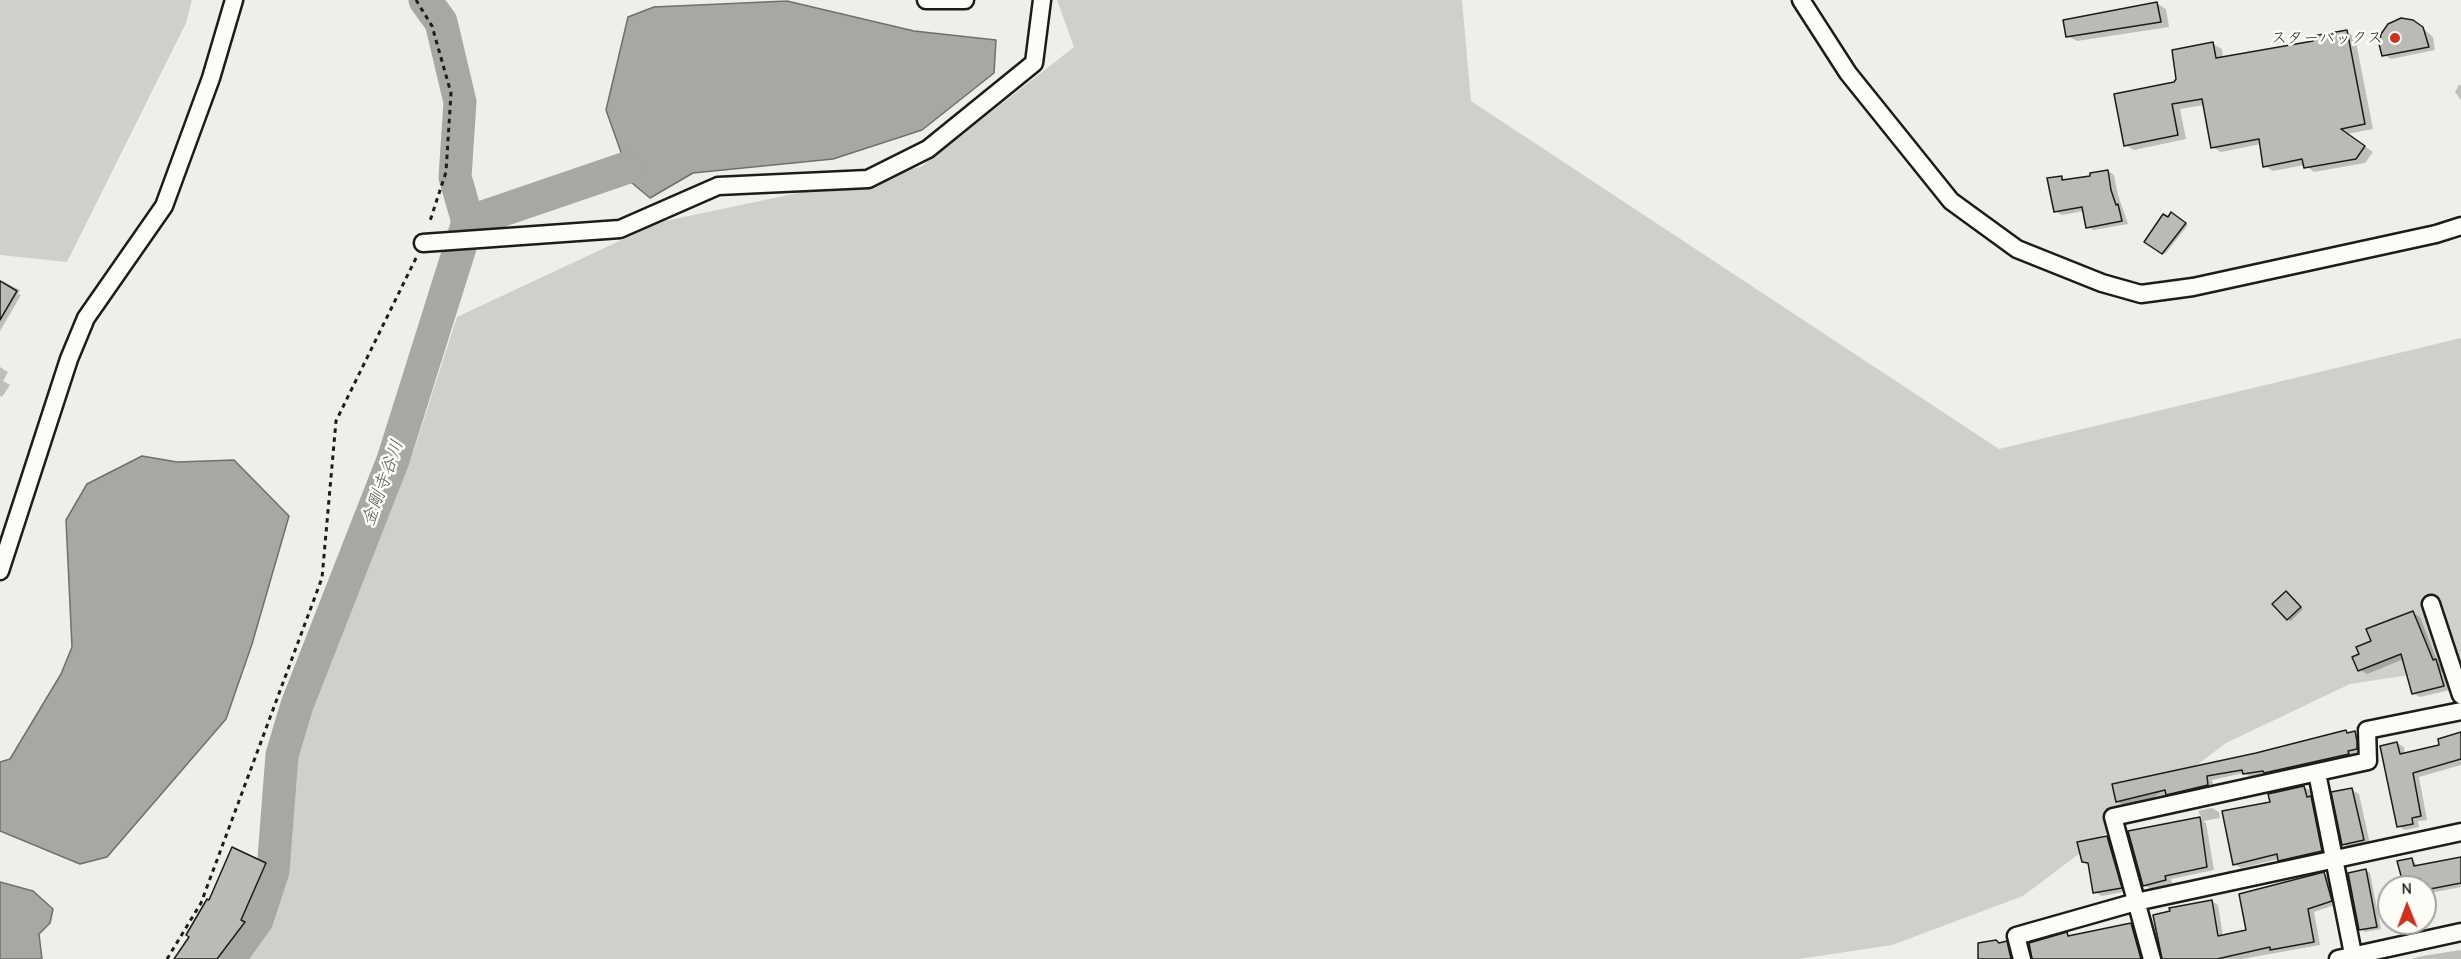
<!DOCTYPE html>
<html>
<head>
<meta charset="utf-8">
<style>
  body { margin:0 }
  #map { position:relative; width:2461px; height:959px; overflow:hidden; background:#f0eeea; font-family:"Comic Neue",sans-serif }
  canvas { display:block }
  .north { position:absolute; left:2377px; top:875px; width:60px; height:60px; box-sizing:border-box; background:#fdfcf7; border:2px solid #a3a29f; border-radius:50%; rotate:359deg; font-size:16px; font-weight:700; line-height:24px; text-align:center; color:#1c1c1c }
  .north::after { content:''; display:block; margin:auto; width:21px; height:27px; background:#c8321e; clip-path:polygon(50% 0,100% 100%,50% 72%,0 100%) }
</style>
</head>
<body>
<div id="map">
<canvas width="2461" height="959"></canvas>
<div class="north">N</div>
</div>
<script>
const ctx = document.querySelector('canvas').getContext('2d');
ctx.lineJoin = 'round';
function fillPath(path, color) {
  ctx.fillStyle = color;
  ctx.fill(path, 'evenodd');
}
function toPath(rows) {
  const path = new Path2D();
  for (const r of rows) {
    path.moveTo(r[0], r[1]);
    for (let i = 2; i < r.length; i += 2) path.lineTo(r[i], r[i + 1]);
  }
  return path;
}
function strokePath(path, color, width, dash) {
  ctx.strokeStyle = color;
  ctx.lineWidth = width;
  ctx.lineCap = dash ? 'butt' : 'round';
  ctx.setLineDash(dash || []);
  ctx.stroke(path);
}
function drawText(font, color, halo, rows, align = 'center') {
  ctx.font = font + ' "Comic Neue","Klee One",sans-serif';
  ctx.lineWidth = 5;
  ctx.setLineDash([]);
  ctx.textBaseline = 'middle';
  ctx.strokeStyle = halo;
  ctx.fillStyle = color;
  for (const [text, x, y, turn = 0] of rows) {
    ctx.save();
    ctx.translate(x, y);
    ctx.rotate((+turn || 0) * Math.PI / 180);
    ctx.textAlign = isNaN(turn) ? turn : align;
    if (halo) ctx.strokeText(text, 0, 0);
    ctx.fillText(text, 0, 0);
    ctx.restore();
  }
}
fillPath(toPath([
  [0,0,192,0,186,23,67,262,0,255],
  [1057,0,1462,0,1471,101,1999,449,2461,338,2461,671,2416,674,2350,684,2226,743,2023,896,1892,945,1799,959,241,959,284,887,294,752,414,450,457,317,660,222,921,167,1074,47]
]), '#d0cfcc');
const water = toPath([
  [787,1,914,31,996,40,994,73,922,130,833,159,693,173,650,198,632,183,606,110,628,17,654,7,787,1],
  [142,456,177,462,234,460,289,516,252,644,226,719,107,857,80,864,0,831,0,762,10,759,61,674,72,647,66,520,87,484,142,456],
  [0,882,33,891,53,909,50,923,39,934,42,959,0,959,0,882]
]);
fillPath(water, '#a8a7a3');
strokePath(water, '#706f6d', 1.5);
fillPath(toPath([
  [2156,3,2166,9,2169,27,2077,41,2067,36],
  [2418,24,2433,37,2435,50,2391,59,2384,55],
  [2346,32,2355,37,2373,129,2347,134,2373,152,2365,163,2314,172,2305,165,2273,171,2265,166,2261,144,2221,152,2212,147,2204,105,2180,109,2186,139,2134,150,2125,145,2175,84,2213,44,2222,49,2223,58,2315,42],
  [2459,85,2461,85,2461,100,2455,92],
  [2108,171,2114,175,2118,195,2128,224,2094,230,2087,227,2084,211,2062,215,2055,211,2061,177,2067,181,2092,177],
  [2171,214,2188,225,2165,254,2146,241],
  [0,280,20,290,18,294,21,295,0,331],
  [0,367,8,372,3,381,10,385,2,397,0,396],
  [2287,593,2303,609,2291,621,2288,619],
  [2413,613,2420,617,2438,663,2443,665,2450,690,2420,697,2413,693,2404,659,2367,674,2360,670,2361,655,2373,642],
  [2355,733,2361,737,2363,752,2354,754,2355,757,2271,776,2268,774,2251,777,2244,773,2212,780,2214,788,2174,797,2168,794,2123,805,2117,801],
  [2461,734,2461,765,2419,777,2427,820,2418,821,2419,827,2405,830,2398,826,2397,743,2404,747,2405,755,2441,746],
  [2304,787,2311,791,2312,798,2317,801,2328,854,2286,864,2279,859,2241,868,2234,864,2272,803],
  [2352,790,2359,794,2370,844,2350,848,2343,844],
  [2212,808,2219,812,2220,818,2203,821,2206,823,2214,870,2171,879,2172,884,2151,889,2144,885,2130,832,2202,818,2198,811],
  [2107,837,2114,841,2128,891,2102,896,2095,892,2090,865,2083,861],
  [2412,859,2418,867,2461,859,2461,887,2430,893,2425,891,2422,883,2410,886,2404,882],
  [265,864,270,867,246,924,248,926,224,959,175,959,210,902],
  [2365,870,2370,873,2381,929,2365,932,2360,929],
  [2324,874,2330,878,2337,904,2314,912,2320,945,2242,959,2163,959,2212,901,2218,905,2223,936,2248,931],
  [2131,924,2138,928,2146,959,2040,959,2067,934,2071,936],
  [2006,943,2013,947,2016,959,1980,959,2000,944],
  [2461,950,2461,959,2411,959,2422,956]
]), '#0003');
strokePath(toPath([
  [468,222,626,168],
  [229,959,257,920,273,871,282,755,297,705,393,460,468,222,455,177,460,102,441,22,425,0]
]), '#a8a7a3', 33);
const building = toPath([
  [2157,2,2161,22,2066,37,2063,20,2157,2],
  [2401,18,2413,20,2423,27,2429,47,2382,56,2379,44,2381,34,2388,24,2401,18],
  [2347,30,2365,124,2341,129,2365,146,2356,159,2304,168,2302,159,2263,167,2259,139,2211,148,2202,99,2172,104,2178,135,2124,146,2114,94,2174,82,2176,79,2172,50,2213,42,2216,58,2313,41,2313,36,2347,30],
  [2108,170,2111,190,2116,205,2118,204,2122,221,2086,228,2082,207,2054,212,2047,178,2062,176,2062,180,2090,176,2090,173,2108,170],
  [2171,212,2186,223,2162,254,2144,242,2163,214,2168,217,2171,212],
  [0,281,17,291,0,320,0,281],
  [2286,591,2301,607,2287,620,2272,604,2286,591],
  [2413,611,2433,660,2436,659,2444,686,2412,694,2401,654,2358,671,2352,657,2359,654,2356,647,2371,641,2366,629,2413,611],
  [2346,730,2347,733,2355,731,2357,741,2357,749,2348,751,2349,754,2264,773,2263,771,2243,774,2242,770,2207,776,2208,785,2166,795,2165,790,2116,802,2112,784,2256,753,2346,730],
  [2461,732,2461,759,2413,773,2421,816,2412,818,2413,824,2397,827,2380,746,2397,742,2400,754,2439,745,2438,739,2461,732],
  [2304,786,2307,797,2311,796,2322,851,2278,861,2277,854,2233,865,2222,811,2270,802,2268,794,2304,786],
  [2352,788,2364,840,2342,845,2331,792,2352,788],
  [2200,817,2207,867,2165,876,2166,880,2143,886,2128,831,2200,817],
  [2107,836,2122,888,2093,893,2088,863,2082,862,2077,842,2107,836],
  [232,847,266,863,241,920,245,922,217,959,174,959,189,937,186,935,207,899,209,900,232,847],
  [2461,857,2461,883,2425,890,2420,879,2403,883,2397,861,2412,858,2414,866,2461,857],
  [2366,869,2377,927,2359,930,2348,873,2366,869],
  [2324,872,2332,901,2308,909,2314,942,2270,950,2270,947,2217,959,2162,959,2153,915,2170,911,2169,908,2212,900,2218,936,2246,930,2239,894,2324,872],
  [2131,923,2141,959,2032,959,2029,943,2067,932,2068,936,2131,923],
  [1996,940,1999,943,2007,941,2011,959,1978,959,1978,943,1996,940]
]);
fillPath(building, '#bbbab6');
strokePath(building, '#1c1c1c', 1.5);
const minor = toPath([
  [926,0,965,0],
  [1801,0,1848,73,1951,201,2017,249,2102,283,2141,294,2193,287,2436,234,2461,226],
  [423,243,620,229,718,186,868,179,928,149,1034,63,1042,0],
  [0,571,69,359,86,318,164,206,211,78,234,0],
  [2431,604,2461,695],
  [2317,773,2354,959],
  [2022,959,2016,936,2136,902,2461,832],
  [2152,959,2113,817,2368,761,2367,730,2461,711],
  [2338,959,2461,932]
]);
strokePath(minor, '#1c1c1c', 21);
strokePath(toPath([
  [416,0,432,26,451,93,446,172,429,224],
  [167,959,201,903,322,578,336,421,416,258]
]), '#1c1c1c', 3, [4.5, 4.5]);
strokePath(minor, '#fdfcf7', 16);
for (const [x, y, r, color] of [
  [2395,38,6,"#c8321e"]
]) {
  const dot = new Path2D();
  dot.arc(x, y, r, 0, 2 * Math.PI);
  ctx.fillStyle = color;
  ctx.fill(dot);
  strokePath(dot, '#fdfcf7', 2);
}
drawText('16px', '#1c1c1c', '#fdfcf7', [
  ["スターバックス",2383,38]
], 'right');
drawText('italic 18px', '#5b5b59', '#fdfcf7', [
  ["金剛寺谷川",383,483,-70]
]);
</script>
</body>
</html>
